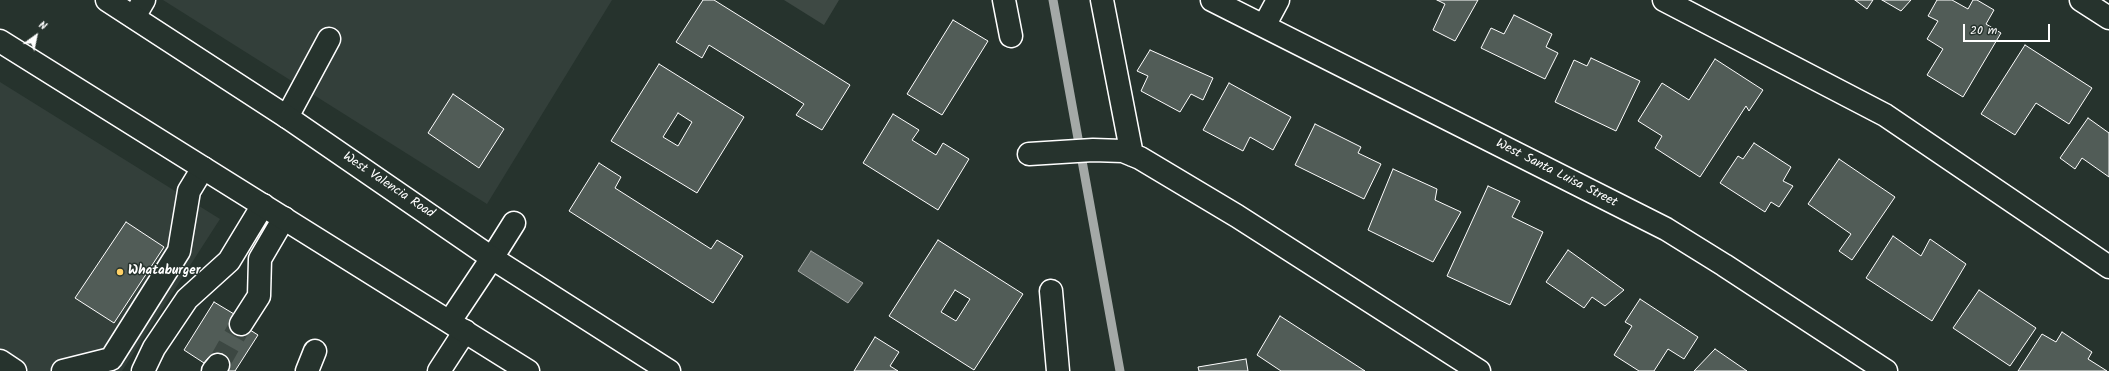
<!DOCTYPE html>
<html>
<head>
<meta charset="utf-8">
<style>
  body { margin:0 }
  #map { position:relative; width:2109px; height:371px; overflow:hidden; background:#26332d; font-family:Kalam,sans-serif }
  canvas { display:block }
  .north { position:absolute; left:16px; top:16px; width:40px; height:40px; -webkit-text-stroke:3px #26332d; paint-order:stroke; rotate:33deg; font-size:11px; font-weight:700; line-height:16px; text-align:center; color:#fff }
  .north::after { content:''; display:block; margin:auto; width:14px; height:18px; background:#fff; clip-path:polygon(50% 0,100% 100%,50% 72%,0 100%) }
  .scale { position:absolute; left:1963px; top:24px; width:87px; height:18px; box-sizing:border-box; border:2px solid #fff; border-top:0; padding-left:5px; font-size:12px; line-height:14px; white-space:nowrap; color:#fff; -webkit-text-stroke:3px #26332d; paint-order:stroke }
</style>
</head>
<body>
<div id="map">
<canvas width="2109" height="371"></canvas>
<div class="north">N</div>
<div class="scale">20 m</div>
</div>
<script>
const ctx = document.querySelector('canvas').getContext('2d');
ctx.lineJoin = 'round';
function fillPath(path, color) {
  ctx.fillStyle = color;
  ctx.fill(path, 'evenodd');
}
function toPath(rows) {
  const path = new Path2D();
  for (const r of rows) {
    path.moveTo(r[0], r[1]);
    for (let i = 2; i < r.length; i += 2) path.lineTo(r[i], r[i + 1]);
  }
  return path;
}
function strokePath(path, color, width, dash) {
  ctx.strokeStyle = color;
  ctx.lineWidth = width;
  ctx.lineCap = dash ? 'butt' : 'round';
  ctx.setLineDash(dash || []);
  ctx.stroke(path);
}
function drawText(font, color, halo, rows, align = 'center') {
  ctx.font = font + ' Kalam,sans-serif';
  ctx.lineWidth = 3;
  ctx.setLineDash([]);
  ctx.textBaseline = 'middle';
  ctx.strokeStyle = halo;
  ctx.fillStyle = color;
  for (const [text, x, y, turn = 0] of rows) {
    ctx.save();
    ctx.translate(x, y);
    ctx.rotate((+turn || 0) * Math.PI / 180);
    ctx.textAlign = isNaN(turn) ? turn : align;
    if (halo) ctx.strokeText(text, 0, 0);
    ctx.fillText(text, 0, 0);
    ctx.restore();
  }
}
fillPath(toPath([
  [163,0,612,0,487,204],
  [0,82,220,219,122,371,0,371]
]), '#333f3a');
fillPath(toPath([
  [784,0,839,0,824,25]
]), '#3e4944');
const water = toPath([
  [811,251,863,283,848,303,798,271,811,251]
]);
fillPath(water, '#67706c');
strokePath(water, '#a4a9a7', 1);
strokePath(toPath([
  [1053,0,1120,371]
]), '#a4a9a7', 9);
const building = toPath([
  [703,0,714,0,850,85,822,130,796,115,804,104,709,45,702,58,676,42,703,0],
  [1437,0,1478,0,1455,41,1433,30,1445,4,1437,0],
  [1855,0,1873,0,1867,9,1855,0],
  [1882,0,1911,0,1901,11,1882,0],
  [1937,0,1952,0,1968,9,1973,0,1977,0,1994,10,1986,24,2001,33,1963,97,1927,75,1943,49,1927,39,1938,21,1928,16,1937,0],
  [1514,15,1552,34,1546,47,1558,53,1545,79,1481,48,1491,28,1504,34,1514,15],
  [953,20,988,41,942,115,907,94,953,20],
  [2025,45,2092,88,2069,124,2036,103,2015,135,1981,114,2025,45],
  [1150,50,1213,78,1203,100,1191,94,1180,112,1141,91,1148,76,1137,71,1150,50],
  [1591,58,1640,81,1616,131,1555,102,1574,60,1587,66,1591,58],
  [1715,59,1763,90,1749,111,1746,106,1700,177,1655,148,1662,136,1638,121,1662,83,1689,100,1715,59],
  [659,64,744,117,697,193,611,141,659,64],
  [678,113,692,122,678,146,663,137,678,113],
  [1229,83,1291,117,1273,150,1250,137,1243,151,1203,130,1229,83],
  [453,94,504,129,479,168,428,133,453,94],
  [893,114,919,130,912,140,936,155,943,143,969,159,938,210,863,163,893,114],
  [2088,118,2109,133,2109,177,2082,158,2075,169,2060,158,2088,118],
  [1315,124,1361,147,1358,153,1381,164,1364,199,1295,165,1315,124],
  [1754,143,1791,167,1783,181,1793,186,1779,207,1771,202,1765,212,1720,183,1738,156,1743,159,1754,143],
  [1839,159,1895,197,1852,260,1839,251,1851,234,1808,204,1839,159],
  [599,163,621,177,615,188,711,249,717,240,743,256,713,303,569,211,599,163],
  [1393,169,1437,189,1435,200,1461,212,1433,262,1368,230,1393,169],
  [1488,186,1520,201,1512,217,1543,232,1510,305,1447,276,1488,186],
  [126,222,164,247,114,323,75,298,126,222],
  [1893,236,1921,256,1930,239,1966,264,1932,321,1866,278,1893,236],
  [938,240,1023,294,974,370,889,316,938,240],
  [955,290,970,299,956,321,941,312,955,290],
  [1568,250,1624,290,1605,306,1592,297,1584,308,1546,282,1568,250],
  [1979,290,2036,328,2010,366,1953,328,1979,290],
  [1640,299,1698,337,1684,359,1668,349,1654,371,1639,371,1614,355,1632,326,1625,322,1640,299],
  [214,302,234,314,231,318,258,335,235,371,228,371,208,358,204,363,184,350,214,302],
  [1280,316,1365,371,1281,371,1257,355,1280,316],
  [2062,332,2092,352,2088,359,2107,371,2018,371,2042,334,2056,342,2062,332],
  [875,337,899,352,890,366,898,371,854,371,875,337],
  [1715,349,1747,371,1694,371,1715,349],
  [1246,359,1248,371,1199,371,1198,367,1246,359]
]);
fillPath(building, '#515c57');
strokePath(building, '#fff', 1);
strokePath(toPath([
  [218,365,241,324]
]), '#3c4742', 22, [22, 11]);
const minor = toPath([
  [1004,0,1011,36],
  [1102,0,1132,155],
  [1212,0,1666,229,1724,265,1886,371],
  [1664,0,1885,115,2109,267],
  [2081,0,2109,18],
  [134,17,144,0],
  [1264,26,1278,0],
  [287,117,329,39],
  [1029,154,1093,150,1123,151,1140,158,1237,216,1479,371],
  [492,258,514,223],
  [1051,291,1058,371],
  [241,324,259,296,260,259,284,218],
  [0,361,15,371],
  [63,371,111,359,179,251,189,191,203,168],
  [143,371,154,348,187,299,229,261,263,205],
  [213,371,218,365],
  [307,371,315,351],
  [439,371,465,331]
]);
const major = toPath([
  [107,0,287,117,492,258,669,371],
  [0,41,528,371],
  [450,321,492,258]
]);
strokePath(minor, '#fff', 25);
strokePath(major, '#fff', 25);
strokePath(minor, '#26332d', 22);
strokePath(major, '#26332d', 22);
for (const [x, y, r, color] of [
  [120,272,4,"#ffd166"]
]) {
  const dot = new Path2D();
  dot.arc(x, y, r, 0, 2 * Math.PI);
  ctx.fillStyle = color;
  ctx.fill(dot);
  strokePath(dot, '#26332d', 1.5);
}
drawText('13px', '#fff', '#26332d', [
  ["West Santa Luisa Street",1556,174,27],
  ["West Valencia Road",388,186,34]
]);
drawText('bold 13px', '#fff', '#26332d', [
  ["Whataburger",128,272]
], 'left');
</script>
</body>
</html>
